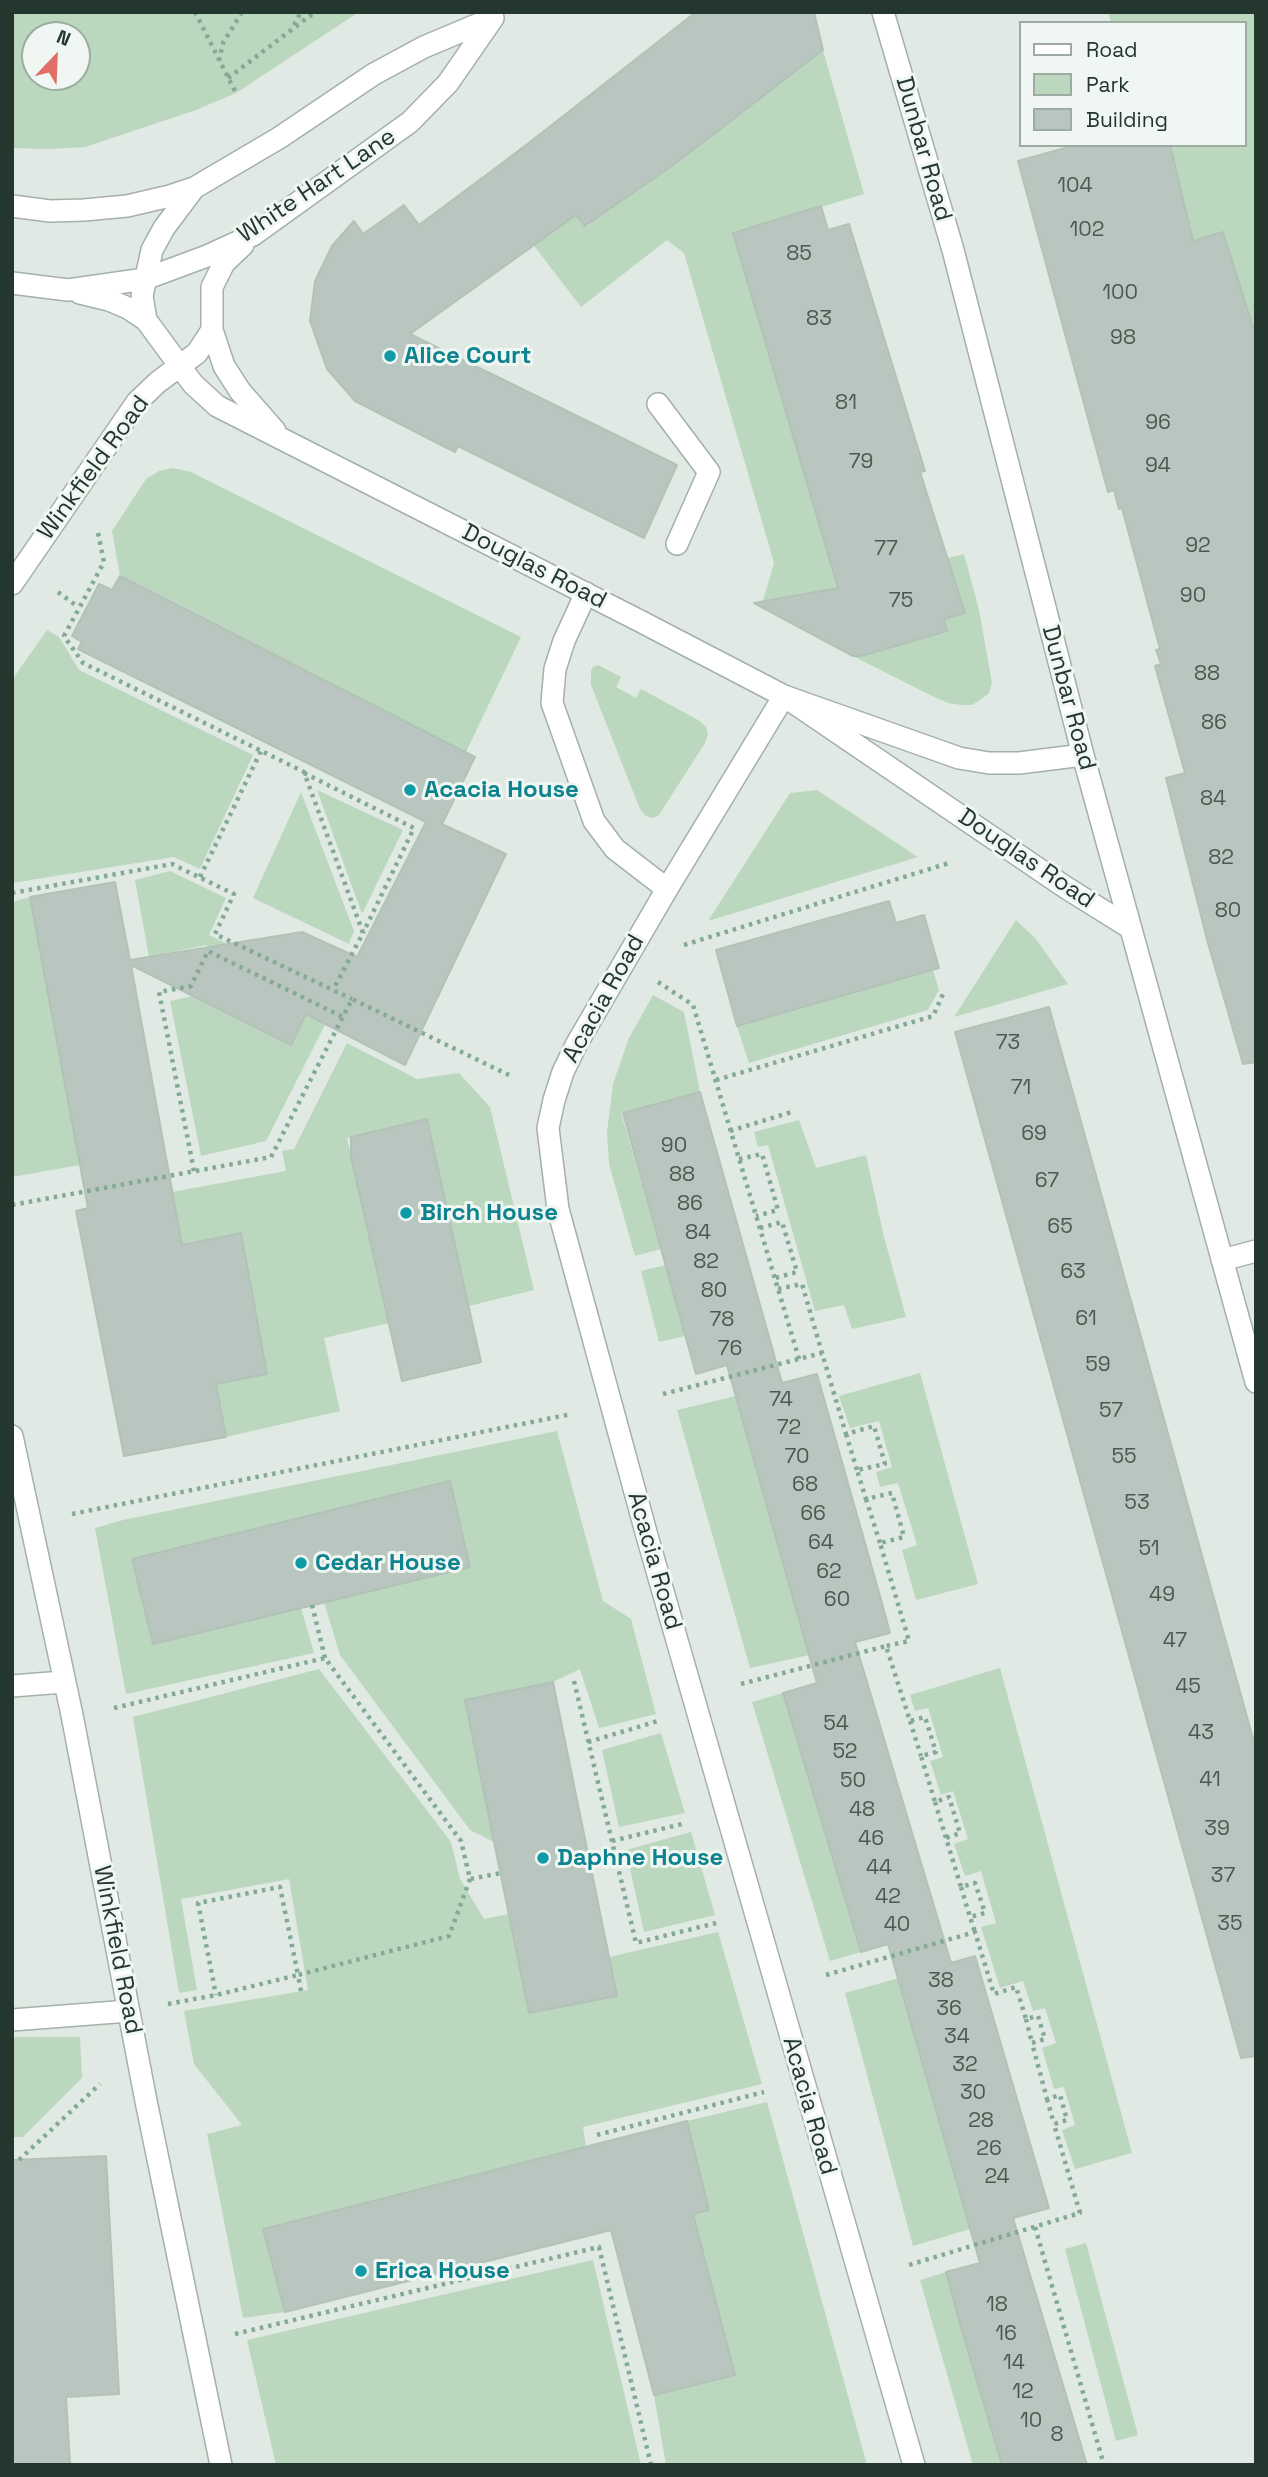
<!DOCTYPE html>
<html>
<head>
<meta charset="utf-8">
<style>
  body { margin:0 }
  #map { position:relative; width:1268px; height:2477px; overflow:hidden; background:#e0e9e3; font-family:"Space Grotesk",sans-serif }
  canvas { display:block }
  .frame { position:absolute; inset:0; border:14px solid #23372e; pointer-events:none }
  .legend { position:absolute; left:1019px; top:21px; width:228px; height:126px; box-sizing:border-box; background:#f0f6f2; border:2px solid #9eaaa4; margin:0; padding:9px 12px; list-style:none; font-size:21px; color:#23372e }
  .legend li { display:flex; align-items:center; gap:14px; height:35px }
  .legend b { width:35px; border:2px solid #9eaaa4 }
  .north { position:absolute; left:21px; top:21px; width:70px; height:70px; box-sizing:border-box; background:#f0f6f2; border:2px solid #9eaaa4; border-radius:50%; rotate:23deg; font-size:19px; font-weight:700; line-height:28px; text-align:center; color:#23372e }
  .north::after { content:''; display:block; margin:auto; width:24px; height:32px; background:#e16e66; clip-path:polygon(50% 0,100% 100%,50% 72%,0 100%) }
</style>
</head>
<body>
<div id="map">
<canvas width="1268" height="2477"></canvas>
<div class="frame"></div>
<ul class="legend">
<li><b style="height:9px;background:#fff"></b>Road</li>
<li><b style="height:19px;background:#bbd8be"></b>Park</li>
<li><b style="height:19px;background:#b9c6bf"></b>Building</li>
</ul>
<div class="north">N</div>
</div>
<script>
const ctx = document.querySelector('canvas').getContext('2d');
ctx.lineJoin = 'round';
function fillPath(path, color) {
  ctx.fillStyle = color;
  ctx.fill(path, 'evenodd');
}
function toPath(rows) {
  const path = new Path2D();
  for (const r of rows) {
    path.moveTo(r[0], r[1]);
    for (let i = 2; i < r.length; i += 2) path.lineTo(r[i], r[i + 1]);
  }
  return path;
}
function strokePath(path, color, width, dash) {
  ctx.strokeStyle = color;
  ctx.lineWidth = width;
  ctx.lineCap = dash ? 'butt' : 'round';
  ctx.setLineDash(dash || []);
  ctx.stroke(path);
}
function drawText(font, color, halo, rows, align = 'center') {
  ctx.font = font + ' "Space Grotesk",sans-serif';
  ctx.lineWidth = 6;
  ctx.setLineDash([]);
  ctx.textBaseline = 'middle';
  ctx.strokeStyle = halo;
  ctx.fillStyle = color;
  for (const [text, x, y, turn = 0] of rows) {
    ctx.save();
    ctx.translate(x, y);
    ctx.rotate((+turn || 0) * Math.PI / 180);
    ctx.textAlign = isNaN(turn) ? turn : align;
    if (halo) ctx.strokeText(text, 0, 0);
    ctx.fillText(text, 0, 0);
    ctx.restore();
  }
}
fillPath(toPath([
  [12,12,359,12,236,93,196,110,85,147,49,149,12,148],
  [35,35,77,35,77,77,35,77],
  [1108,12,1256,12,1256,568,1144,145,1245,145,1245,23,1111,23],
  [823,50,864,194,734,233,848,586,763,601,774,563,684,253,667,240,581,307,482,178,524,145,586,227],
  [173,468,191,472,521,637,466,752,120,576,112,531,146,479,159,471],
  [964,554,979,610,992,683,989,693,980,700,972,705,961,705,948,703,928,694,855,657,851,643,878,651,947,631,944,619,965,613,948,558],
  [47,630,59,637,79,670,253,755,200,869,174,857,12,883,12,680],
  [598,665,621,677,616,687,636,698,641,689,700,721,706,727,708,734,705,743,659,815,653,818,646,816,640,809,591,685,591,671,593,667],
  [317,790,403,830,362,914],
  [817,790,918,857,708,921,790,793],
  [301,792,354,931,349,944,253,898],
  [170,871,226,898,209,935,317,988,313,996,206,945,149,957,135,880],
  [30,897,80,1165,12,1177,12,902],
  [1016,920,1035,938,1068,984,954,1017],
  [933,970,939,990,928,1010,749,1063,737,1026],
  [653,995,684,1012,700,1092,621,1113,661,1249,635,1256,609,1164,607,1132,613,1084,629,1038],
  [193,996,291,1045,310,1006,330,1015,266,1141,201,1156,170,1001],
  [347,1043,417,1079,459,1073,490,1107,534,1290,469,1306,427,1120,347,1138,389,1323,324,1338,340,1411,226,1437,216,1384,267,1374,258,1330,191,1290,249,1279,241,1234,182,1245,172,1192,286,1171,282,1151,294,1149],
  [799,1120,816,1168,866,1155,883,1233,906,1317,852,1329,844,1305,815,1311,768,1145,758,1147,754,1132],
  [666,1265,685,1336,659,1342,641,1271],
  [920,1373,978,1584,916,1600,902,1550,917,1545,898,1483,880,1487,876,1472,892,1467,879,1421,850,1428,839,1396],
  [736,1396,809,1655,750,1668,677,1410],
  [557,1431,603,1601,631,1619,656,1714,599,1728,580,1669,553,1682,465,1700,494,1842,470,1830,340,1655,324,1602,470,1567,450,1482,301,1608,314,1653,126,1694,95,1528,123,1520],
  [1000,1668,1132,2153,1075,2169,1062,2130,1075,2125,1064,2087,1054,2089,1042,2048,1056,2043,1045,2008,1033,2011,1023,1981,1000,1988,981,1927,996,1923,981,1871,965,1876,954,1844,968,1839,953,1791,941,1795,930,1761,943,1757,928,1708,915,1711,910,1695],
  [319,1669,451,1842,460,1879,484,1919,508,1914,529,2013,616,1996,609,1957,718,1932,762,2084,583,2127,586,2147,263,2228,285,2312,243,2318,207,2134,242,2125,194,2064,184,2011,308,1990,289,1879,181,1899,197,1990,179,1993,133,1717],
  [783,1693,861,1952,830,1961,752,1702],
  [661,1733,685,1813,619,1827,602,1750],
  [691,1832,715,1915,644,1932,626,1850],
  [899,1978,970,2229,913,2246,845,1993],
  [12,2037,80,2037,82,2078,23,2137,12,2137],
  [767,2102,867,2465,666,2465,654,2395,735,2375,693,2214,709,2210,687,2121],
  [1086,2243,1138,2435,1116,2441,1065,2249],
  [593,2260,641,2465,276,2465,247,2340],
  [946,2272,1002,2465,973,2465,920,2280]
]), '#bbd8be');
const building = toPath([
  [696,12,814,12,823,50,676,163,585,226,576,215,410,334,677,465,644,538,458,446,455,452,355,401,327,369,310,321,315,281,332,246,354,221,363,234,404,205,419,225,525,146,696,12],
  [1076,145,1170,145,1193,241,1223,232,1256,337,1256,1062,1243,1064,1208,943,1166,778,1185,773,1155,666,1161,664,1156,650,1160,649,1122,508,1119,509,1114,490,1108,492,1018,161,1076,145],
  [821,206,828,230,849,224,925,471,920,472,965,613,944,619,947,631,861,656,853,656,754,603,838,588,733,233,821,206],
  [120,576,475,757,442,824,506,854,405,1065,306,1014,291,1045,131,965,182,1245,241,1233,267,1374,216,1384,226,1437,124,1456,76,1211,88,1208,30,897,115,882,130,960,302,932,357,957,426,822,78,649,82,642,72,636,99,584,112,590,120,576],
  [889,901,896,923,924,915,939,968,737,1026,716,950,889,901],
  [1049,1007,1256,1749,1256,2056,1241,2058,955,1032,1049,1007],
  [700,1092,782,1383,817,1374,882,1603,890,1633,855,1642,951,1963,975,1956,1049,2208,1013,2218,1087,2465,1002,2465,962,2331,946,2272,980,2263,888,1944,861,1952,783,1693,817,1683,727,1365,696,1374,623,1113,700,1092],
  [427,1119,481,1362,402,1381,351,1157,351,1137,427,1119],
  [450,1481,470,1567,153,1644,132,1559,450,1481],
  [553,1682,617,1996,529,2013,465,1700,553,1682],
  [687,2121,709,2210,693,2214,735,2375,654,2395,611,2230,285,2312,263,2229,687,2121],
  [106,2156,119,2394,66,2397,70,2464,12,2465,12,2160,106,2156]
]);
fillPath(building, '#b9c6bf');
strokePath(building, '#b3c2b9', 2);
const minor = toPath([
  [883,12,953,250,1083,755,1256,1382],
  [194,188,164,228,152,250,142,296,146,320,193,384,217,406,638,620,784,696,1065,887,1129,927],
  [12,206,50,211,84,210,127,206,170,196,194,188,279,138,374,74,424,47,493,18],
  [243,245,224,263,212,287,212,330,224,366,240,391,275,431],
  [12,283,68,290,145,279,207,256,253,235,410,122,448,83,493,18],
  [80,293,109,300,128,308,146,320],
  [658,404,709,472,677,544],
  [12,584,137,402,158,382,197,353,212,330],
  [586,593,564,641,555,669,552,703,594,821,615,849,667,889],
  [1222,1260,1256,1251],
  [12,1436,72,1715,146,2101,221,2465],
  [12,1686,63,1682],
  [12,2020,129,2011],
  [914,2465,647,1536,558,1209,548,1128,554,1100,563,1072,576,1045,667,889,784,696,959,758,989,763,1019,763,1083,755]
]);
strokePath(minor, '#a4b0a9', 24);
strokePath(toPath([
  [195,12,236,93],
  [294,25,301,12],
  [219,61,223,43,242,12],
  [228,78,315,12],
  [98,533,104,562,64,636,83,663,304,772,363,933,333,990],
  [58,592,78,607],
  [304,773,414,828,363,933],
  [200,877,261,751],
  [12,893,172,864,234,894,215,934,352,999],
  [684,945,952,862],
  [658,982,693,1005,799,1359],
  [716,1080,933,1016,944,992],
  [730,1131,795,1111],
  [739,1159,762,1154,778,1210,756,1216],
  [194,1171,159,992,191,986,208,951,343,1017],
  [12,1205,271,1157,352,999,513,1077],
  [760,1228,782,1222,797,1272,775,1278],
  [778,1289,802,1284,822,1353],
  [663,1394,822,1353,846,1434,874,1426,885,1464,857,1470,866,1499,892,1493,904,1537,880,1543,909,1641,886,1646],
  [846,1434,857,1470],
  [866,1499,880,1543],
  [72,1514,572,1414],
  [312,1605,325,1658],
  [574,1681,636,1943,716,1923],
  [741,1684,886,1646,910,1721,925,1717,936,1752,921,1756,935,1802,949,1797,960,1833,946,1838,961,1887,975,1883,985,1913,970,1917,975,1932],
  [114,1708,325,1658,461,1841,470,1879,501,1873],
  [910,1721,921,1756],
  [588,1742,658,1721],
  [935,1802,946,1838],
  [612,1841,686,1823],
  [961,1887,970,1917],
  [826,1975,975,1932,994,1994,1016,1987,1026,2019,1038,2016,1045,2039,1032,2043,1047,2099,1060,2095,1067,2120,1054,2124,1080,2213,909,2265],
  [301,1991,298,1975,449,1936,470,1879],
  [168,2004,216,1995,298,1975,280,1887,198,1903,216,1995],
  [1026,2019,1032,2043],
  [1047,2099,1054,2124],
  [597,2135,764,2092],
  [19,2160,100,2084],
  [1035,2227,1104,2465],
  [235,2334,599,2247,651,2465]
]), '#84a997', 4.5, [3.5, 5]);
strokePath(minor, '#fff', 21);
for (const [x, y, r, color] of [
  [390,356,7,"#0f9aa8"],
  [410,790,7,"#0f9aa8"],
  [406,1213,7,"#0f9aa8"],
  [301,1563,7,"#0f9aa8"],
  [543,1858,7,"#0f9aa8"],
  [361,2271,7,"#0f9aa8"]
]) {
  const dot = new Path2D();
  dot.arc(x, y, r, 0, 2 * Math.PI);
  ctx.fillStyle = color;
  ctx.fill(dot);
  strokePath(dot, '#f0f6f2', 2.5);
}
drawText('21px', '#485b52', null, [
  ["104",1075,186],
  ["102",1087,230],
  ["85",799,254],
  ["100",1120,293],
  ["83",819,319],
  ["98",1123,338],
  ["81",846,403],
  ["96",1158,423],
  ["79",861,462],
  ["94",1158,466],
  ["92",1198,546],
  ["77",886,549],
  ["90",1193,596],
  ["75",901,601],
  ["88",1207,674],
  ["86",1214,723],
  ["84",1213,799],
  ["82",1221,858],
  ["80",1228,911],
  ["73",1008,1043],
  ["71",1021,1088],
  ["69",1034,1134],
  ["90",674,1146],
  ["88",682,1175],
  ["67",1047,1181],
  ["86",690,1204],
  ["65",1060,1227],
  ["84",698,1233],
  ["82",706,1262],
  ["63",1073,1272],
  ["80",714,1291],
  ["61",1086,1319],
  ["78",722,1320],
  ["76",730,1349],
  ["59",1098,1365],
  ["74",781,1400],
  ["57",1111,1411],
  ["72",789,1428],
  ["70",797,1457],
  ["55",1124,1457],
  ["68",805,1485],
  ["53",1137,1503],
  ["66",813,1514],
  ["64",821,1543],
  ["51",1149,1549],
  ["62",829,1572],
  ["49",1162,1595],
  ["60",837,1600],
  ["47",1175,1641],
  ["45",1188,1687],
  ["54",836,1724],
  ["43",1201,1733],
  ["52",845,1752],
  ["41",1210,1780],
  ["50",853,1781],
  ["48",862,1810],
  ["39",1217,1829],
  ["46",871,1839],
  ["44",879,1868],
  ["37",1223,1876],
  ["42",888,1897],
  ["35",1230,1924],
  ["40",897,1925],
  ["38",941,1981],
  ["36",949,2009],
  ["34",957,2037],
  ["32",965,2065],
  ["30",973,2093],
  ["28",981,2121],
  ["26",989,2149],
  ["24",997,2177],
  ["18",997,2305],
  ["16",1006,2334],
  ["14",1014,2363],
  ["12",1023,2392],
  ["10",1031,2421],
  ["8",1057,2435]
]);
drawText('24px', '#23372e', '#f0f6f2', [
  ["Dunbar Road",923,149,74],
  ["White Hart Lane",317,186,-34],
  ["Winkfield Road",94,468,-54],
  ["Douglas Road",534,567,27],
  ["Dunbar Road",1068,698,75],
  ["Douglas Road",1026,859,34],
  ["Acacia Road",604,999,-61],
  ["Acacia Road",654,1561,74],
  ["Winkfield Road",117,1950,79],
  ["Acacia Road",809,2106,74]
]);
drawText('bold 24px', '#0d838f', '#f0f6f2', [
  ["Alice Court",404,356],
  ["Acacia House",424,790],
  ["Birch House",420,1213],
  ["Cedar House",315,1563],
  ["Daphne House",557,1858],
  ["Erica House",375,2271]
], 'left');
</script>
</body>
</html>
